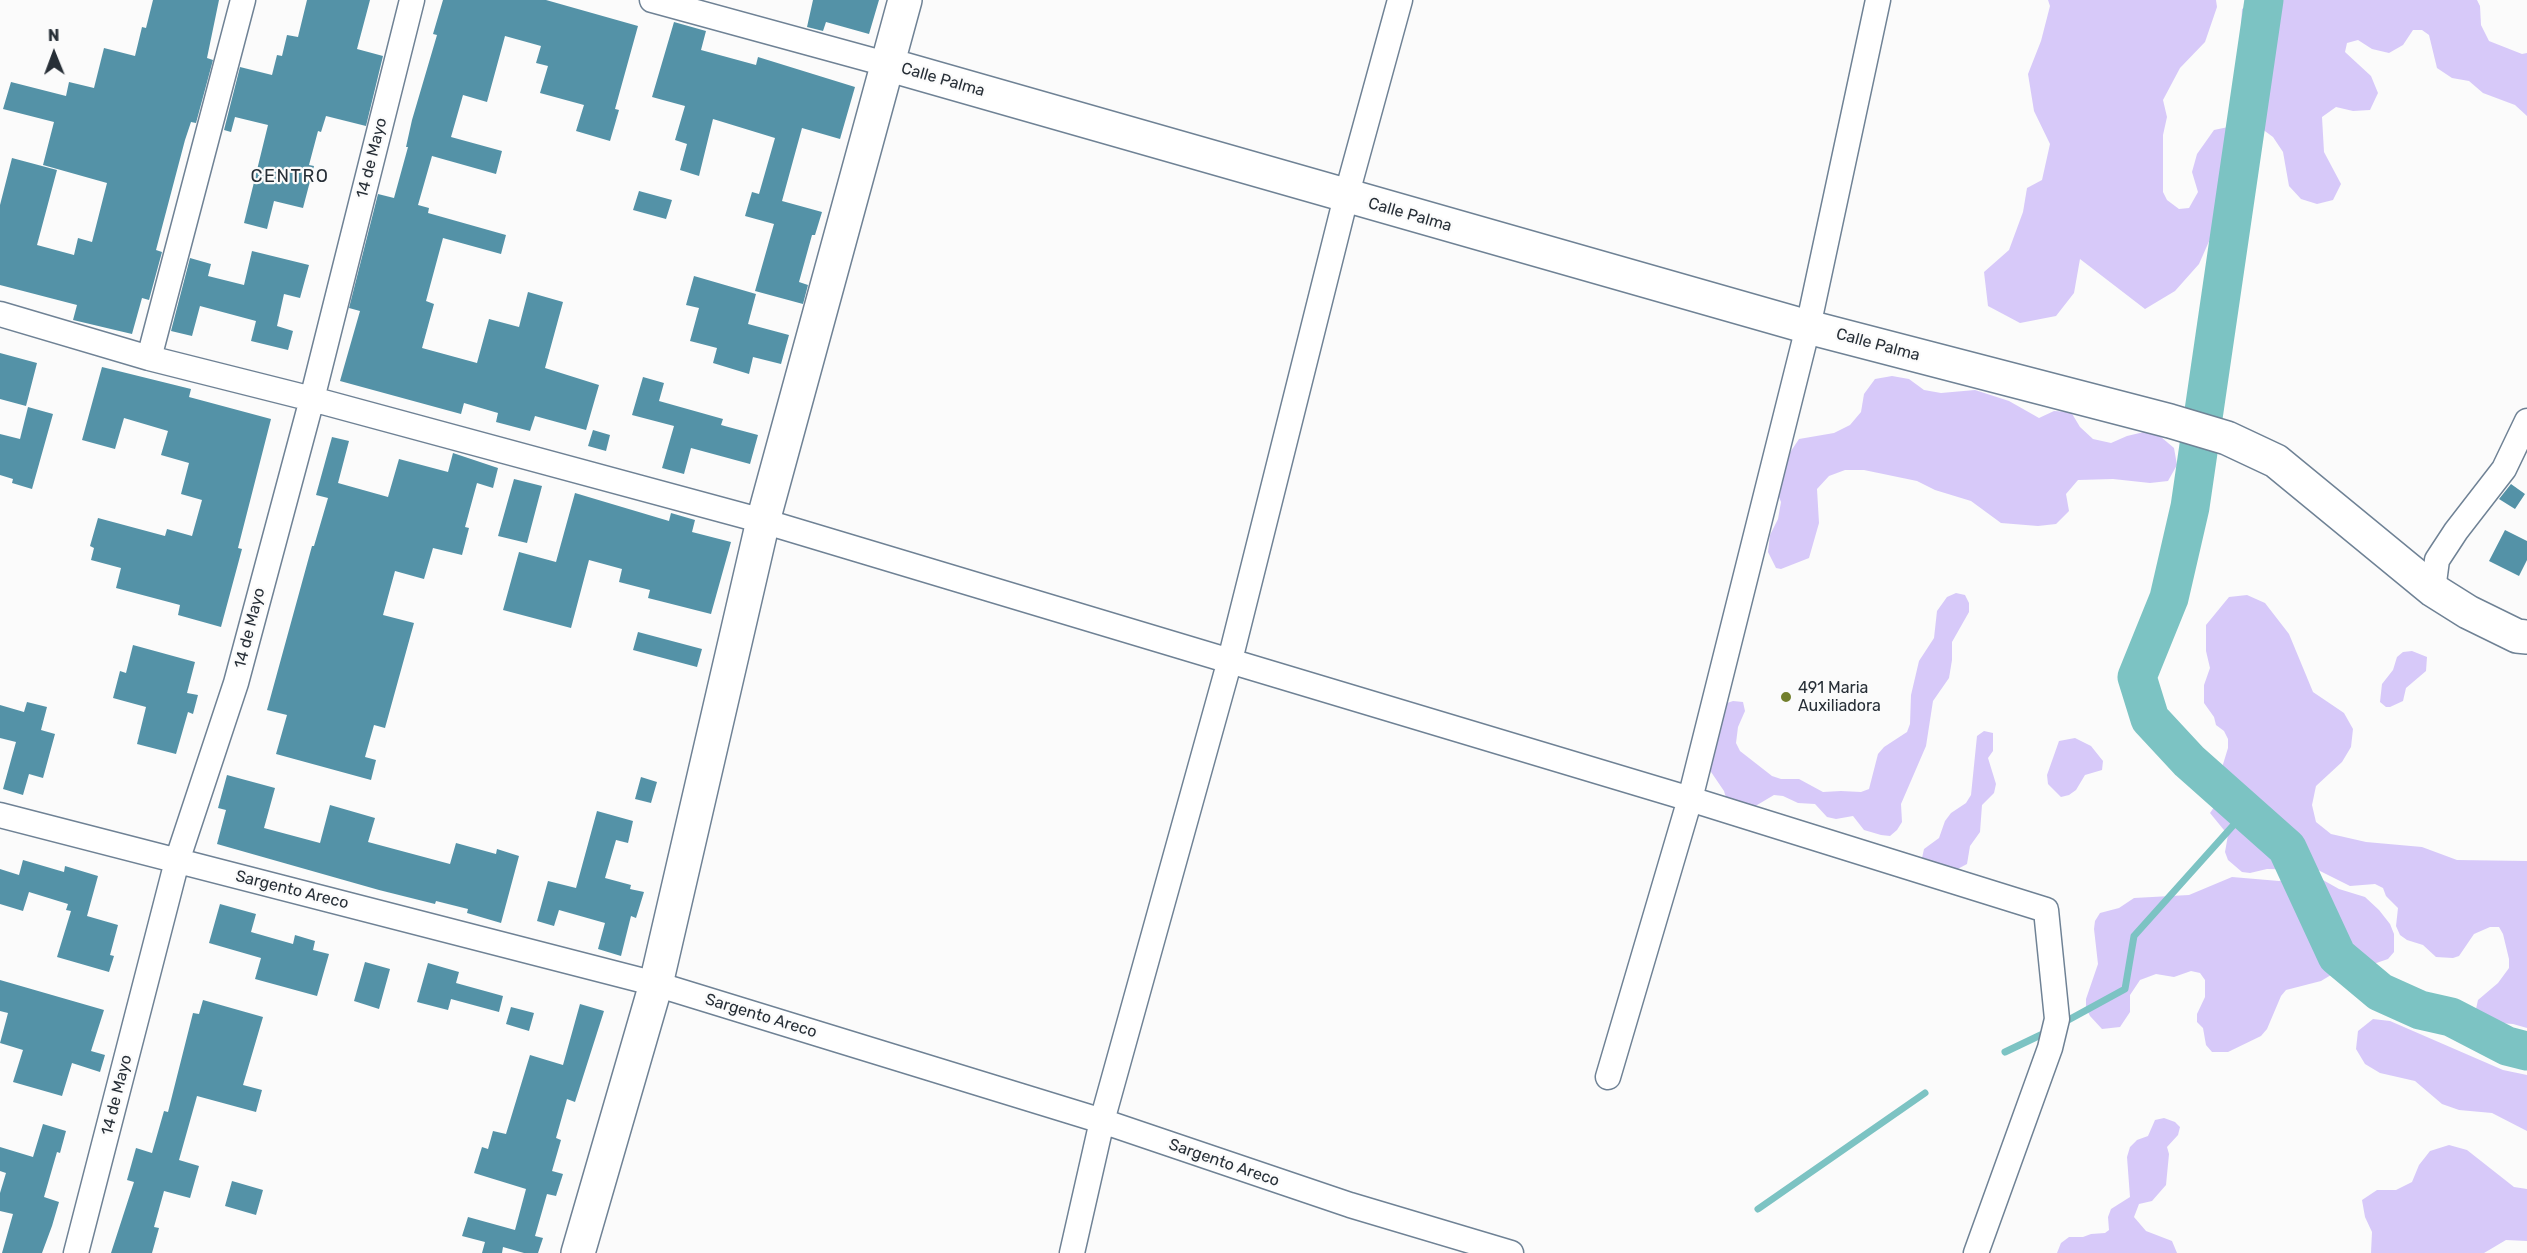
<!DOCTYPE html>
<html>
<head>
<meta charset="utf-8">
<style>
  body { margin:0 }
  #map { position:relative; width:2527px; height:1253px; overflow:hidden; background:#fbfbfb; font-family:Rubik,sans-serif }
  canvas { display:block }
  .north { position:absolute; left:24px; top:24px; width:60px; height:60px; -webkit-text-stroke:4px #fbfbfb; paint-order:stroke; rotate:359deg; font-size:16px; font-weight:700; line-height:24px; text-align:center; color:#272f37 }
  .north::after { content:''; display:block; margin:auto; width:21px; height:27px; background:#272f37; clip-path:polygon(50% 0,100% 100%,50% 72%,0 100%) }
</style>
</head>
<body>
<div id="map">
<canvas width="2527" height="1253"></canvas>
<div class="north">N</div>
</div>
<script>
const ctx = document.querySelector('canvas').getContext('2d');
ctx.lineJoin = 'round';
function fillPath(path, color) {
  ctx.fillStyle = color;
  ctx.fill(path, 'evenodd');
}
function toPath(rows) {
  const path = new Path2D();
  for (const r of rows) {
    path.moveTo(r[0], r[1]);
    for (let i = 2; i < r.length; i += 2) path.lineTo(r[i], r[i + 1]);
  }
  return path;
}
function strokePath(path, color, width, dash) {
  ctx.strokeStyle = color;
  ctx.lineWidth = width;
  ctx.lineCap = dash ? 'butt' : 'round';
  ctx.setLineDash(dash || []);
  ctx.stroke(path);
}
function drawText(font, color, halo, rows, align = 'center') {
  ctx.font = font + ' Rubik,sans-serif';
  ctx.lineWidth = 4.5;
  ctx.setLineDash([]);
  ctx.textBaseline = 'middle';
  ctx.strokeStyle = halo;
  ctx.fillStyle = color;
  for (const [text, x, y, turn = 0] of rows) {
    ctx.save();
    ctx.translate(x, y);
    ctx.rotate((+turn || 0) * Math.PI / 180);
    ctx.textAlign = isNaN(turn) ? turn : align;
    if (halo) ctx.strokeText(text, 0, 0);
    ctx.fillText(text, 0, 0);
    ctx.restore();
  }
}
fillPath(toPath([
  [2048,0,2216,0,2217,7,2205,42,2180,68,2163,100,2167,117,2163,135,2163,192,2167,200,2179,209,2189,208,2198,192,2192,172,2197,154,2214,130,2233,126,2249,135,2259,150,2258,169,2214,230,2199,264,2175,291,2145,309,2080,259,2074,293,2056,316,2020,323,1988,306,1984,272,2009,250,2023,212,2027,188,2042,180,2050,144,2034,111,2028,74,2041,41,2050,6],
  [2255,0,2477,0,2480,6,2481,25,2489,41,2522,54,2527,53,2527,116,2515,105,2483,93,2469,81,2452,78,2437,68,2429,35,2422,30,2413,30,2403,45,2389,53,2372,49,2358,40,2347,43,2345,52,2371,76,2378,93,2370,110,2353,111,2336,107,2322,117,2324,152,2341,184,2333,200,2317,204,2301,199,2289,186,2283,152,2273,137,2258,126,2254,92,2248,76,2255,53,2247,42,2241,26,2242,9],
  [1892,376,1909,379,1924,390,1941,393,1975,390,2009,401,2039,418,2054,411,2071,412,2080,427,2093,439,2111,443,2127,436,2144,432,2161,437,2174,448,2177,465,2168,481,2150,483,2113,479,2078,480,2066,494,2069,511,2056,524,2038,526,2001,523,1971,501,1935,490,1917,481,1864,470,1845,470,1829,476,1817,489,1819,523,1809,558,1781,569,1776,568,1768,552,1770,535,1778,519,1781,502,1774,485,1777,466,1789,454,1799,439,1834,433,1850,425,1861,412,1864,394,1875,379],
  [1956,593,1965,595,1969,603,1969,612,1952,642,1952,660,1949,678,1933,701,1926,746,1901,804,1902,822,1897,830,1890,836,1881,835,1864,830,1853,816,1836,819,1827,817,1815,804,1798,803,1783,796,1774,795,1752,808,1727,801,1724,791,1709,769,1724,704,1733,701,1743,702,1745,711,1738,727,1736,743,1740,751,1772,776,1781,779,1799,779,1823,792,1841,791,1861,792,1869,789,1878,754,1884,747,1907,732,1910,724,1911,695,1919,661,1934,638,1937,611,1947,597],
  [2247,595,2265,603,2289,634,2313,692,2344,713,2353,729,2351,747,2342,762,2316,786,2312,805,2316,822,2331,834,2366,842,2422,847,2457,860,2527,861,2527,1028,2513,1024,2487,1022,2476,1009,2478,1000,2498,983,2509,968,2509,959,2503,934,2499,927,2490,927,2474,934,2459,956,2453,958,2436,957,2423,945,2407,940,2400,935,2396,926,2398,908,2386,896,2383,888,2375,884,2350,886,2318,870,2267,869,2250,873,2242,872,2228,860,2225,852,2228,835,2210,813,2219,800,2220,774,2228,748,2228,739,2224,731,2216,725,2214,717,2204,703,2204,685,2210,668,2206,651,2206,625,2229,597],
  [2412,651,2427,657,2426,671,2406,688,2403,701,2390,707,2386,707,2380,702,2382,684,2393,670,2397,657,2403,652],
  [1984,731,1993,733,1993,751,1988,758,1996,784,1994,793,1982,805,1980,832,1970,846,1967,864,1952,872,1927,865,1922,858,1924,849,1939,838,1945,821,1951,813,1966,803,1971,795,1977,736],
  [2075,738,2091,746,2103,761,2102,770,2085,775,2076,790,2069,795,2061,797,2048,784,2047,775,2059,741],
  [2304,875,2314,875,2339,889,2365,897,2379,910,2390,924,2394,934,2394,952,2388,959,2353,971,2336,972,2321,981,2286,990,2281,996,2267,1029,2261,1036,2228,1052,2212,1052,2206,1045,2203,1028,2197,1022,2197,1014,2205,997,2205,980,2200,973,2191,971,2174,977,2156,974,2140,980,2130,995,2130,1012,2120,1027,2102,1029,2090,1016,2086,1008,2086,999,2098,964,2094,929,2095,921,2100,913,2119,908,2134,898,2189,895,2232,877,2279,881],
  [2373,1019,2390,1021,2503,1070,2527,1075,2527,1131,2492,1113,2459,1110,2442,1104,2415,1081,2380,1073,2365,1064,2356,1049,2358,1031],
  [2164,1118,2175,1122,2180,1127,2178,1135,2167,1147,2169,1154,2166,1185,2152,1201,2139,1204,2134,1217,2146,1231,2172,1241,2177,1253,2057,1253,2061,1243,2069,1237,2083,1237,2091,1234,2105,1233,2109,1230,2108,1217,2111,1209,2130,1197,2127,1157,2130,1147,2137,1140,2148,1136,2155,1120],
  [2449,1145,2467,1150,2514,1187,2527,1189,2527,1241,2506,1240,2484,1253,2371,1253,2372,1232,2365,1217,2362,1200,2377,1190,2396,1190,2412,1182,2419,1165,2430,1151]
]), '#d7c9f9');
strokePath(toPath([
  [2061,1024,2125,989,2134,936,2247,810],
  [2005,1052,2049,1031],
  [1758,1209,1925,1093]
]), '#7cc3c3', 7);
strokePath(toPath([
  [2264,0,2190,507,2169,598,2137,677,2150,719,2189,761,2287,848,2337,956,2380,992,2420,1010,2451,1017,2507,1046,2527,1051]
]), '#7cc3c3', 39);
fillPath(toPath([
  [153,0,219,0,207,58,213,60,196,123,191,122,185,140,156,250,162,252,149,300,142,298,132,334,73,320,77,305,0,285,0,205,12,158,57,170,37,245,74,255,78,238,92,242,107,183,43,165,54,122,3,109,11,82,66,96,69,82,94,88,104,48,135,56,142,27,146,28],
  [307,0,370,0,357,49,383,56,366,126,326,116,321,132,318,131,309,165,314,166,303,208,274,201,267,229,244,223,268,125,235,117,231,132,224,130,240,67,272,75,277,55,282,56,287,35,298,37],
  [443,0,546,0,638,26,615,109,619,110,610,141,576,131,584,105,540,93,548,66,536,63,541,46,505,36,487,102,463,95,451,137,502,151,496,174,432,156,418,205,429,208,428,213,506,235,501,254,443,238,426,301,434,304,422,348,477,363,489,319,519,327,528,292,563,302,545,368,599,385,586,430,535,416,530,431,496,422,498,413,464,403,461,414,340,381,360,311,349,308,378,194,394,198,408,147,406,147,412,120,437,35,433,34],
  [813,0,879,0,869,34,826,22,823,31,807,27],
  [674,22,706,31,701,50,756,65,758,57,855,87,840,139,802,128,782,201,822,212,815,235,812,235,799,282,808,285,803,304,755,291,774,224,745,216,752,192,759,194,775,138,713,119,699,176,680,170,687,144,675,140,685,106,652,97],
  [639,191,672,200,666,219,633,210],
  [252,251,309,265,300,298,284,294,277,326,293,331,288,350,251,341,256,321,200,306,192,336,171,331,190,258,211,264,208,276,244,285],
  [694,276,756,294,748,324,789,335,781,364,753,357,749,374,713,363,717,348,690,341,699,308,686,305],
  [0,353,37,363,26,406,0,399],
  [102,367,191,389,189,397,271,419,238,548,242,549,221,627,178,615,180,605,116,588,121,568,91,560,94,548,90,546,98,518,165,536,167,529,192,536,202,500,181,494,189,463,161,455,168,431,124,418,115,449,82,440],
  [643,377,664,383,659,401,723,419,721,425,758,435,750,464,691,448,684,474,662,468,674,426,632,415],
  [28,407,53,414,32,489,12,483,13,479,0,475,0,434,20,439],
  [593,430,610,435,606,451,588,446],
  [332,437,349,441,338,483,388,497,399,459,448,472,453,453,498,468,493,488,477,483,465,527,469,528,462,555,433,548,424,579,395,571,383,615,414,623,385,728,374,725,365,757,376,760,371,780,276,754,287,715,267,710,312,546,314,546,328,498,316,495],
  [514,479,542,486,527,543,498,536],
  [2511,484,2525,494,2515,509,2499,499],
  [575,493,669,521,671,513,695,520,692,532,731,542,711,614,648,598,650,590,619,582,622,569,589,560,571,628,503,610,519,552,556,562],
  [2505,530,2527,541,2527,560,2519,576,2489,561],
  [638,632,702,649,697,667,633,650],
  [133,645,195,662,187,693,198,695,193,714,188,712,176,754,137,744,146,707,113,698,120,671,126,673],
  [27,702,47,707,41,730,55,734,43,778,29,774,23,795,3,789,16,742,0,738,0,705,24,712],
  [227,775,275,788,264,828,320,843,330,805,375,818,368,842,450,864,456,843,496,854,497,849,519,856,501,923,467,913,468,909,436,901,435,904,379,890,217,844,226,810,218,808],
  [641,777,657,782,651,803,635,799],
  [597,811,633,821,628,843,616,840,605,878,631,885,630,889,644,892,636,918,631,916,621,956,598,949,605,923,559,910,554,926,537,921,548,881,576,888],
  [23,860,64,872,65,866,98,876,87,916,118,925,110,955,114,956,109,972,57,957,71,911,66,910,68,904,29,892,23,911,0,904,0,869,19,875],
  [220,904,256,914,251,932,293,944,295,935,315,941,313,950,329,954,317,996,255,979,261,958,209,943],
  [365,962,390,969,379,1009,354,1001],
  [428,963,459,972,456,983,503,996,499,1012,451,999,448,1010,417,1002],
  [0,980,104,1010,91,1051,105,1055,100,1072,72,1063,62,1096,13,1082,23,1050,0,1043,8,1013,0,1011],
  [203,1000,263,1017,243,1085,262,1090,256,1112,197,1096,179,1160,199,1166,190,1198,164,1191,154,1227,159,1228,152,1253,111,1253,134,1182,127,1180,136,1148,152,1153,164,1111,168,1112,193,1013,199,1014],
  [580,1004,604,1011,575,1102,567,1099,556,1138,561,1140,552,1171,563,1174,556,1196,547,1194,535,1236,543,1238,538,1253,524,1253,503,1247,502,1253,482,1253,485,1242,462,1236,468,1217,515,1230,526,1189,474,1173,482,1147,488,1149,493,1131,506,1134,530,1055,563,1065],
  [511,1007,534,1013,529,1031,506,1024],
  [43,1124,66,1131,60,1153,57,1152,44,1197,59,1202,52,1226,42,1253,2,1253,13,1214,0,1211,0,1193,6,1173,0,1171,0,1147,33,1157],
  [232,1181,263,1190,256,1215,225,1206]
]), '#5492a7');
const street = toPath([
  [652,0,886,64],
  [0,314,149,358,312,399,763,521,1690,799,2046,910,2057,1019,2050,1048,1976,1253],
  [149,358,243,0],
  [2433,590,2437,560,2456,531,2504,469,2527,421],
  [0,815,656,984,1102,1121,1350,1205,1511,1253],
  [1608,1077,1690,799,1808,327,1878,0],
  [76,1253,177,861,236,683,312,399,412,0],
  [1072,1253,1102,1121,1230,660,1346,197,1400,0]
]);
const secondary = toPath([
  [886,64,1808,327,2170,421,2227,438,2276,461,2433,590,2468,612,2517,636,2527,637],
  [578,1253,656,984,763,521,905,0]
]);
strokePath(street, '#6f8295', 27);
strokePath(secondary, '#6f8295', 36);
strokePath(street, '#fff', 24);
strokePath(secondary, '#fff', 33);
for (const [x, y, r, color] of [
  [1786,697,6,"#727f2c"]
]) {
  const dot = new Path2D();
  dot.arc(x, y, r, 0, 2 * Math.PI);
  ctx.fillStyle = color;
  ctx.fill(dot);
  strokePath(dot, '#fbfbfb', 2);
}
drawText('16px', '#272f37', '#fbfbfb', [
  ["Calle Palma",943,80,16],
  ["14 de Mayo",372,158,-76],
  ["Calle Palma",1410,215,16],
  ["Calle Palma",1878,345,15],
  ["14 de Mayo",250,628,-76],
  ["Sargento Areco",292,890,14],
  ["Sargento Areco",761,1016,17],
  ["14 de Mayo",117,1095,-76],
  ["Sargento Areco",1224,1163,19]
]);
drawText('16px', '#272f37', '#fbfbfb', [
  ["491 Maria",1798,688],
  ["Auxiliadora",1798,706]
], 'left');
ctx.letterSpacing = '1.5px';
drawText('18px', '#272f37', '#fbfbfb', [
  ["CENTRO",290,177]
]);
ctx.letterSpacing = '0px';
</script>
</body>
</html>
